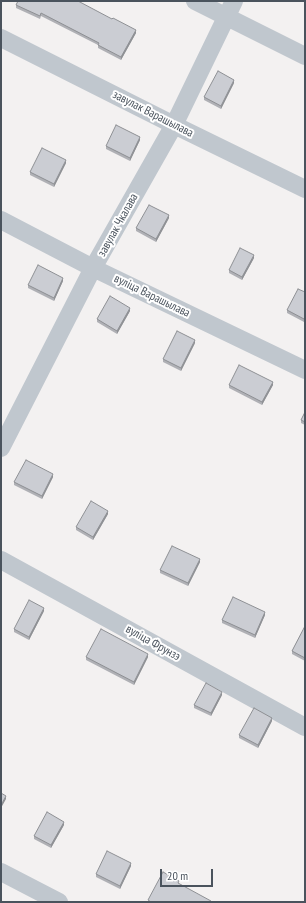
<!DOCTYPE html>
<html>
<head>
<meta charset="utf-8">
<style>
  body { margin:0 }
  #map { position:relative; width:306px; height:903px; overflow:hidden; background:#f3f1f1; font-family:"PT Sans Narrow",sans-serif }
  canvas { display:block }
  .frame { position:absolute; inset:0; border:2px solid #4a535d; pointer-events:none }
  .scale { position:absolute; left:160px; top:869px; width:53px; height:18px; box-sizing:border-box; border:2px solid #4a535d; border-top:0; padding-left:5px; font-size:12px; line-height:14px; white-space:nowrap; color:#4a535d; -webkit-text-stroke:3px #fff; paint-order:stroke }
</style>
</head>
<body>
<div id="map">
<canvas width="306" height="903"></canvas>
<div class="frame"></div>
<div class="scale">20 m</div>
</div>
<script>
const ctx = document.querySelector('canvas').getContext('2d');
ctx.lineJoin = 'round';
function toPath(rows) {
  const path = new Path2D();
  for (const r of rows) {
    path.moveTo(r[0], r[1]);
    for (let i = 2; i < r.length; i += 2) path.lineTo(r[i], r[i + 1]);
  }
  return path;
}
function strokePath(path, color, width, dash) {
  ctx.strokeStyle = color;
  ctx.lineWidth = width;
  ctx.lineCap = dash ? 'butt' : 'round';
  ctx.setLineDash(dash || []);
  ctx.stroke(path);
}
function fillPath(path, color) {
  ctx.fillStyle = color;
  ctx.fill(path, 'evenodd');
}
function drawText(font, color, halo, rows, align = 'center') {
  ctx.font = font + ' "PT Sans Narrow",sans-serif';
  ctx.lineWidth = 4;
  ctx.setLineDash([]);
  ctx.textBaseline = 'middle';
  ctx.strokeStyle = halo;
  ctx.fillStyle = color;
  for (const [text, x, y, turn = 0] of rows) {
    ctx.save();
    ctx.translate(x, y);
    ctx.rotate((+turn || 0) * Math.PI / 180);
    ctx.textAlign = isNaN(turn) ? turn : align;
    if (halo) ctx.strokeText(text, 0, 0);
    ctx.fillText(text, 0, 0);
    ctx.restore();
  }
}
strokePath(toPath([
  [195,1,305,56],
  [1,38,174,125,305,189],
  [1,220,93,268,305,370],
  [1,448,93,268,174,125,234,1],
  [1,560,305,727],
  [1,872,59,902]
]), '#c0c7ce', 18);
fillPath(toPath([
  [16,5,136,33,121,60,98,48,98,45,41,16,40,19,16,8],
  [234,83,221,109,204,100,204,97],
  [140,140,130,161,106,149,106,146],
  [66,163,54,187,30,175,30,172],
  [169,218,156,242,136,231,136,228],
  [254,258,242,280,229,273,229,270],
  [63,281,54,301,28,288,28,285],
  [305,292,305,320,304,322,287,313,287,310],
  [130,311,117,334,97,322,97,319],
  [195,343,181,371,163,362,163,359],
  [229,385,273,385,262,405,229,388],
  [305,412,305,425,301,423,301,420],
  [53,477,42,499,14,485,14,482],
  [108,514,93,540,76,530,76,527],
  [200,562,188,586,160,573,160,570],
  [44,611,29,640,14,632,14,629],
  [265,615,255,638,222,623,222,620],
  [305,626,305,661,292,654,292,651],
  [86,657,148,657,134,685,86,660],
  [222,695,211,716,194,708,194,705],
  [272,721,258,748,239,738,239,735],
  [64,825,51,848,34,839,34,836],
  [131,866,120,889,96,877,96,874]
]), '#afb0b5');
fillPath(toPath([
  [136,30,136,33,121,60,121,57],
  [234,80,234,83,221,109,221,106],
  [140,137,140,140,130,161,130,158],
  [66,160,66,163,54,187,54,184],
  [169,215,169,218,156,242,156,239],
  [254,255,254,258,242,280,242,277],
  [63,278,63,281,54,301,54,298],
  [130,308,130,311,117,334,117,331],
  [195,340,195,343,181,371,181,368],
  [273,382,273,385,262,405,262,402],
  [53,474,53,477,42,499,42,496],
  [108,511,108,514,93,540,93,537],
  [200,559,200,562,188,586,188,583],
  [44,608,44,611,29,640,29,637],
  [265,612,265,615,255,638,255,635],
  [148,654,148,657,134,685,134,682],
  [222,692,222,695,211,716,211,713],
  [272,718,272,721,258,748,258,745],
  [6,796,6,799,1,808,1,805],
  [64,822,64,825,51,848,51,845],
  [131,863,131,866,120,889,120,886]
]), '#8e9094');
const building = toPath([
  [18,1,78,1,112,19,113,18,136,30,121,57,98,45,99,43,41,13,40,16,16,5,18,1],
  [218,71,234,80,221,106,204,97,218,71],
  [116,125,140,137,130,158,106,146,116,125],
  [42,148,66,160,54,184,30,172,42,148],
  [149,205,169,215,156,239,136,228,149,205],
  [240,248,254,255,242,277,229,270,240,248],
  [38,265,63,278,54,298,28,285,38,265],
  [298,289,305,292,305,317,304,319,287,310,298,289],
  [110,296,130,308,117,331,97,319,110,296],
  [177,331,195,340,181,368,163,359,177,331],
  [239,365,273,382,262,402,229,385,239,365],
  [305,412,305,422,301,420,305,412],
  [26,460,53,474,42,496,14,482,26,460],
  [91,501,108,511,93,537,76,527,91,501],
  [172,546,200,559,188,583,160,570,172,546],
  [233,597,265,612,255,635,222,620,233,597],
  [29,600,44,608,29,637,14,629,29,600],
  [305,626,305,658,292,651,305,626],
  [101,629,148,654,134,682,86,657,101,629],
  [206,683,222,692,211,713,194,705,206,683],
  [254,708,272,718,258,745,239,735,254,708],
  [1,793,6,796,1,805,1,793],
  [47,812,64,822,51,845,34,836,47,812],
  [107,851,131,863,120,886,96,874,107,851],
  [163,872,179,881,178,883,211,901,211,902,151,902,148,900,163,872]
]);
fillPath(building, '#cbcdd3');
strokePath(building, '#8e9094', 1);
drawText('12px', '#4a535d', '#fff', [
  ["завулак Варашылава",153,114,27],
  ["завулак Чкалава",118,225,-61],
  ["вуліца Варашылава",152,296,26],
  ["вуліца Фрунзэ",153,643,29]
]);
</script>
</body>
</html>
